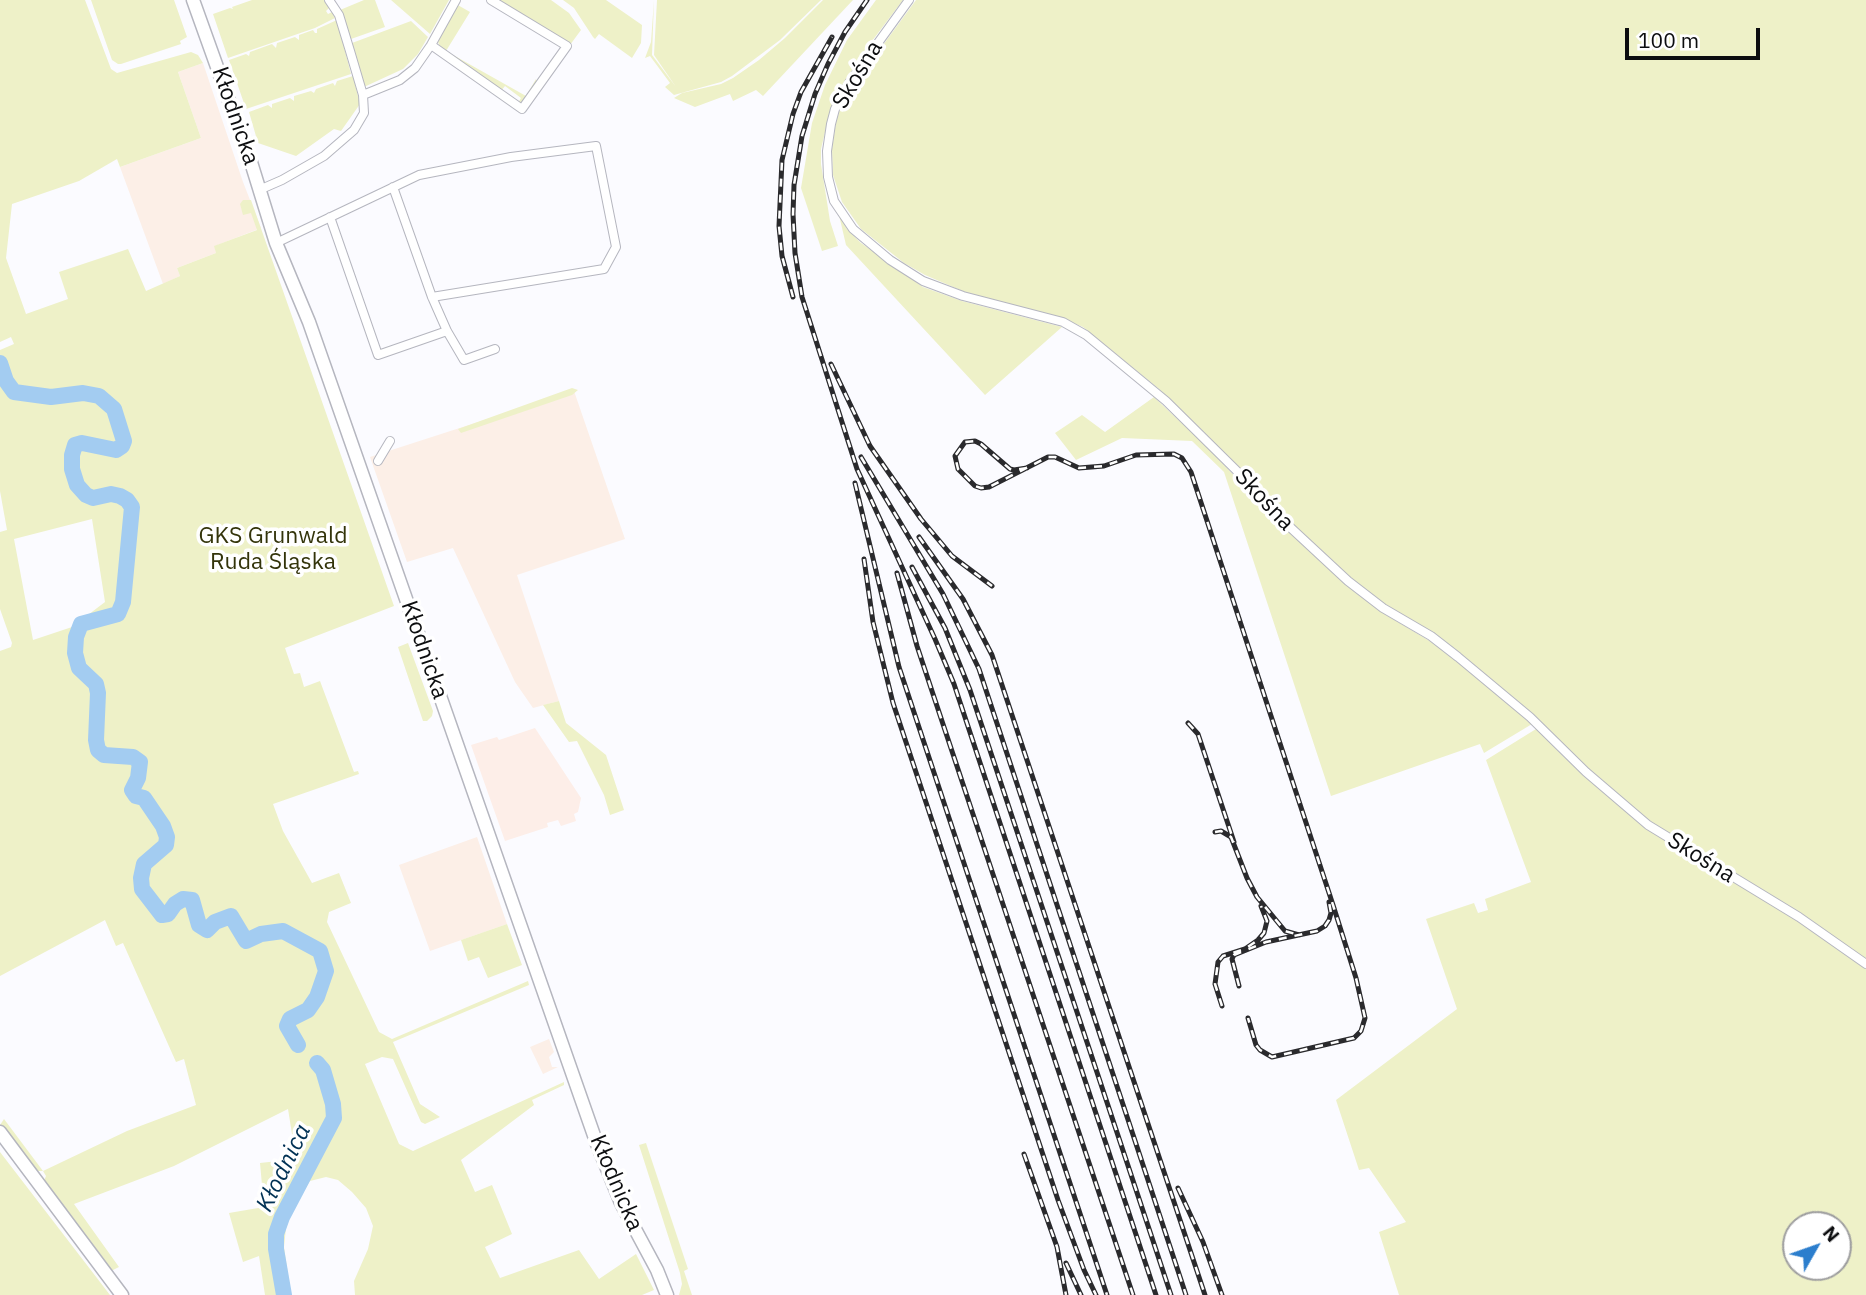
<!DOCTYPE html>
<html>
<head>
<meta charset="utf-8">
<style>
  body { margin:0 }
  #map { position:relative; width:1866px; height:1295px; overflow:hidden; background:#fbfbff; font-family:"IBM Plex Sans",sans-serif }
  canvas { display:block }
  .north { position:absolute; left:1782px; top:1211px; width:70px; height:70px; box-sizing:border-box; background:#fff; border:2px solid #9e9e9f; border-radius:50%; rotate:50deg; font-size:19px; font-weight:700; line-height:28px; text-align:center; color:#0c0d0f }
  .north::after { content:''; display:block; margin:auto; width:24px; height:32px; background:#2c7ecd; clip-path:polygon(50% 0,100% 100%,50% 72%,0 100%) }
  .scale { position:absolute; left:1625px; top:28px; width:135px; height:32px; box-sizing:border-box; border:4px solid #0c0d0f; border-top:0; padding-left:9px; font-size:21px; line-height:24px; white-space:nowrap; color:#0c0d0f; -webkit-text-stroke:5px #fff; paint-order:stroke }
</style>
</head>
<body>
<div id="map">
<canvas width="1866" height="1295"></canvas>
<div class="north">N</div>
<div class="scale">100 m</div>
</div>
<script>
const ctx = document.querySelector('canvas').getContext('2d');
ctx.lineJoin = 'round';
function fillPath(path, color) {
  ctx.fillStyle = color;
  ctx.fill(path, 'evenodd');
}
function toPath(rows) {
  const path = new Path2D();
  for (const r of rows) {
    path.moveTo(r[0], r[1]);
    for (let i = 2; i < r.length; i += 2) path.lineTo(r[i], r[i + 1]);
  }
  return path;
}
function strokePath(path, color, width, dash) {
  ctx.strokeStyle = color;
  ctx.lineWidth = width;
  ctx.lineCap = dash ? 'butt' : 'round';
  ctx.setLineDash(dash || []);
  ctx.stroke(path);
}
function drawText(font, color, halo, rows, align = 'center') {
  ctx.font = font + ' "IBM Plex Sans",sans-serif';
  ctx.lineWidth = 7;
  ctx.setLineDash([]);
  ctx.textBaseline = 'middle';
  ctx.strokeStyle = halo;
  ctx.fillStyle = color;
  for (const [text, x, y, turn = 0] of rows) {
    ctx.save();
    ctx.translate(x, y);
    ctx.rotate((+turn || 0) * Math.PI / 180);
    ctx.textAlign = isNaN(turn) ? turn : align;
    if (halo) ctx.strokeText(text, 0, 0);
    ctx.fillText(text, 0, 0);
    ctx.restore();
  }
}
fillPath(toPath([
  [203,63,243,182,261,228,215,246,216,253,177,268,180,276,163,284,120,167,201,138,178,72],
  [574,391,625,539,517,575,559,701,533,708,515,682,453,548,407,562,370,457],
  [477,837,507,924,430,951,399,865],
  [549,1039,554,1052,549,1057,552,1067,558,1067,543,1074,530,1047]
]), '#fcefe7');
fillPath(toPath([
  [535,728,581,798,578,812,574,814,576,821,561,826,558,820,547,823,548,827,505,841,471,745,497,737,499,740]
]), '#fdeee8');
fillPath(toPath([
  [0,0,85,0,111,69,117,73,191,52,198,55,203,63,178,72,201,138,120,167,117,159,79,181,12,204,6,258,26,314,68,299,59,272,128,249,146,291,180,276,177,268,216,253,214,246,257,230,251,213,243,215,240,204,243,200,251,200,394,606,285,648,294,674,300,673,304,687,320,681,354,772,358,771,359,774,273,804,283,831,312,883,339,873,351,903,329,912,327,922,379,1032,392,1039,528,981,529,985,393,1042,420,1104,440,1117,425,1124,421,1122,393,1059,382,1057,365,1064,399,1144,413,1151,564,1082,564,1085,532,1100,534,1105,461,1160,475,1192,492,1185,512,1234,485,1247,500,1278,579,1250,599,1279,636,1254,654,1290,642,1295,355,1295,354,1281,368,1249,373,1226,366,1208,352,1192,338,1180,326,1177,310,1181,290,1212,286,1228,284,1247,291,1295,265,1295,259,1256,243,1262,229,1213,264,1207,260,1163,296,1159,288,1109,174,1166,74,1204,119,1267,111,1271,43,1183,46,1176,43,1171,35,1171,0,1125,4,1119,43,1171,127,1131,196,1105,184,1059,176,1062,123,943,116,946,105,920,0,976,0,651,11,647,12,643,0,609,0,532,7,530,0,491,0,350,14,344,11,337,0,342],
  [92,519,105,602,72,627,33,640,14,539],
  [91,0,174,0,187,37,180,41,181,44,121,64,118,64,112,60],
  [252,0,324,0,329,8,326,11,328,14,332,12,335,18,315,28,228,58,213,14,230,8,233,9,232,7],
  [364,0,375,0,385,27,351,39,340,10],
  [391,0,449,0,430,34],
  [496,0,551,0,569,13,581,30,570,45],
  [563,0,606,0,642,25,641,43,632,58,599,34,595,39,593,37,574,8],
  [654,0,652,55,676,87,654,55,657,0,821,0,780,40,732,76,721,82,674,95,665,87,670,83,650,56,645,58,651,42],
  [823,0,853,0,763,96,756,90,733,101,730,94,695,107,674,98,682,93,721,84,733,78,759,60,785,38],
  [876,0,903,0,869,45,846,79,831,107,821,149,821,164,830,221,838,246,822,251,801,188,812,123,825,85,847,40],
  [916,0,1866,0,1866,959,1794,909,1650,823,1591,772,1535,716,1350,579,1279,512,1210,438,1159,389,1083,327,1062,318,965,292,925,275,904,263,861,229,842,202,833,175,832,149,836,122,840,109,853,86],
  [456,4,470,12,446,51,526,96,536,79,537,84,524,103,518,103,521,98,505,86,501,91,440,47,438,42],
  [337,20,351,74,246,109,229,60,246,54,249,56,250,52,272,44,276,48,277,43,295,37,299,40,299,35,313,30,315,33,317,33,317,29],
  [411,21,428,37,418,54,403,69,364,87,352,43],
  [353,76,360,104,341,131,334,129,296,156,258,143,249,112,268,105,272,108,272,104,290,98,294,101,294,96,311,91,314,93,316,89,333,83,335,86,337,81],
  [839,215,847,229,861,243,923,287,962,301,1062,327,985,395,846,245],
  [572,388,578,390,572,395,461,433,458,429],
  [1154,397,1206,446,1274,517,1346,584,1383,613,1428,640,1461,662,1532,724,1484,753,1480,744,1331,796,1224,472,1192,441,1122,438,1076,460,1055,433,1082,415,1105,432],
  [408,643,433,711,432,716,427,721,423,721,398,647],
  [559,701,566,723,606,755,624,810,610,815,604,795,577,741,569,742,543,705],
  [1536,729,1563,756,1647,828,1841,948,1866,968,1866,1295,1399,1295,1379,1232,1406,1222,1369,1168,1359,1170,1336,1100,1457,1009,1426,919,1474,903,1478,913,1488,910,1485,899,1531,882,1486,760],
  [1796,1225,1838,1225,1838,1267,1796,1267],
  [507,924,522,965,488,978,479,957,468,961,461,940],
  [646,1143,688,1269,684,1271,692,1295,679,1295,682,1284,680,1273,639,1145],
  [0,1152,110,1295,0,1295]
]), '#eef1c8');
strokePath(toPath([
  [0,363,6,381,14,392,51,397,83,393,99,396,114,409,124,441,122,446,116,450,82,443,75,445,72,455,72,469,77,485,86,495,93,498,111,494,120,496,127,500,132,507,123,602,118,614,81,624,76,637,75,653,79,668,96,684,98,693,96,740,98,750,104,755,133,757,140,762,138,778,132,790,136,796,144,798,163,826,167,837,166,845,144,864,141,878,142,889,162,915,168,914,175,904,183,899,192,900,199,925,207,930,215,922,231,916,246,941,261,934,283,931,320,951,326,971,317,997,308,1010,290,1019,287,1026,298,1045],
  [284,1295,276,1249,276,1234,282,1217,334,1118,333,1104,323,1070,317,1063]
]), '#a3ccf1', 16);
const street = toPath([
  [909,0,849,83,835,109,831,124,827,151,828,177,834,201,853,229,890,260,923,281,963,296,1063,322,1086,335,1166,401,1243,477,1277,515,1348,581,1383,608,1431,636,1458,657,1530,717,1586,772,1648,825,1799,917,1866,964],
  [431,45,522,109,567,46,491,0],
  [363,95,400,80,415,68,431,45,456,0],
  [393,187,432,297,447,331,464,360,495,349],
  [259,190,282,180,324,156,354,130,364,113,363,95,350,51,339,15,329,0],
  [330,217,378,355,447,331],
  [276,243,419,175,511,157,596,146,616,247,604,269,432,297],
  [378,461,390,441]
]);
const secondary = toPath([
  [193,0,250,159,276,243,309,322,597,1144,621,1203,657,1270,667,1295],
  [0,1132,122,1295]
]);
strokePath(street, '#b5b6bf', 10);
strokePath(secondary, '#b5b6bf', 15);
strokePath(street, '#fff', 8);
strokePath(secondary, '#fff', 12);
const rail = toPath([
  [867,0,845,32,828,64,815,94,802,136,794,185,793,214,795,253,802,297,857,469,935,639,954,684,1156,1295],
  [793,297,782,256,779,226,782,160,793,114,801,92,832,37],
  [831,364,870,446,921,519,952,556,992,586],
  [861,457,943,594,979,669,1186,1295],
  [1027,468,1014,470,1010,469,981,444,975,441,965,442,955,456,958,469,975,486,981,488,989,487,1048,457,1055,457,1079,468,1104,466,1136,455,1174,454,1182,458,1191,472,1333,905,1356,978,1365,1018,1361,1031,1354,1038,1272,1057,1260,1050,1256,1045,1248,1018],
  [855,483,899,667,1107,1295],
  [919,537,963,599,992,655,1205,1295],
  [864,559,873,622,893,703,1058,1200,1084,1270,1096,1295],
  [912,567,945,628,970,690,1171,1295],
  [897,573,917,646,1133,1295],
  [1188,723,1198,734,1234,842],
  [1215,832,1221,831,1231,837,1247,878,1257,897,1285,931,1299,935],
  [1239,986,1232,959,1234,955,1266,942,1317,931,1325,926,1329,920,1331,913,1329,902],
  [1222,1006,1215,984,1218,962,1223,956,1245,949,1258,940,1264,933,1267,921,1261,906],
  [1024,1154,1057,1247,1066,1295],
  [1178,1188,1203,1242,1222,1295],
  [1066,1263,1081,1295]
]);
strokePath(rail, '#2a2a2d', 5);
strokePath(rail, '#fff', 2.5, [8]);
drawText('23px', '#0c0d0f', '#fff', [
  ["Skośna",858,75,-59],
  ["Kłodnicka",235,116,71],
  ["Skośna",1264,500,47],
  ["Kłodnicka",424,650,71],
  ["Skośna",1701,858,32],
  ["Kłodnicka",616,1183,67]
]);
drawText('23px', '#33340a', '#fff', [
  ["GKS Grunwald",273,536],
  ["Ruda Śląska",273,562]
]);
drawText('italic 24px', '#013154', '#fff', [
  ["Kłodnica",284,1168,-64]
]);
</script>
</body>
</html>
